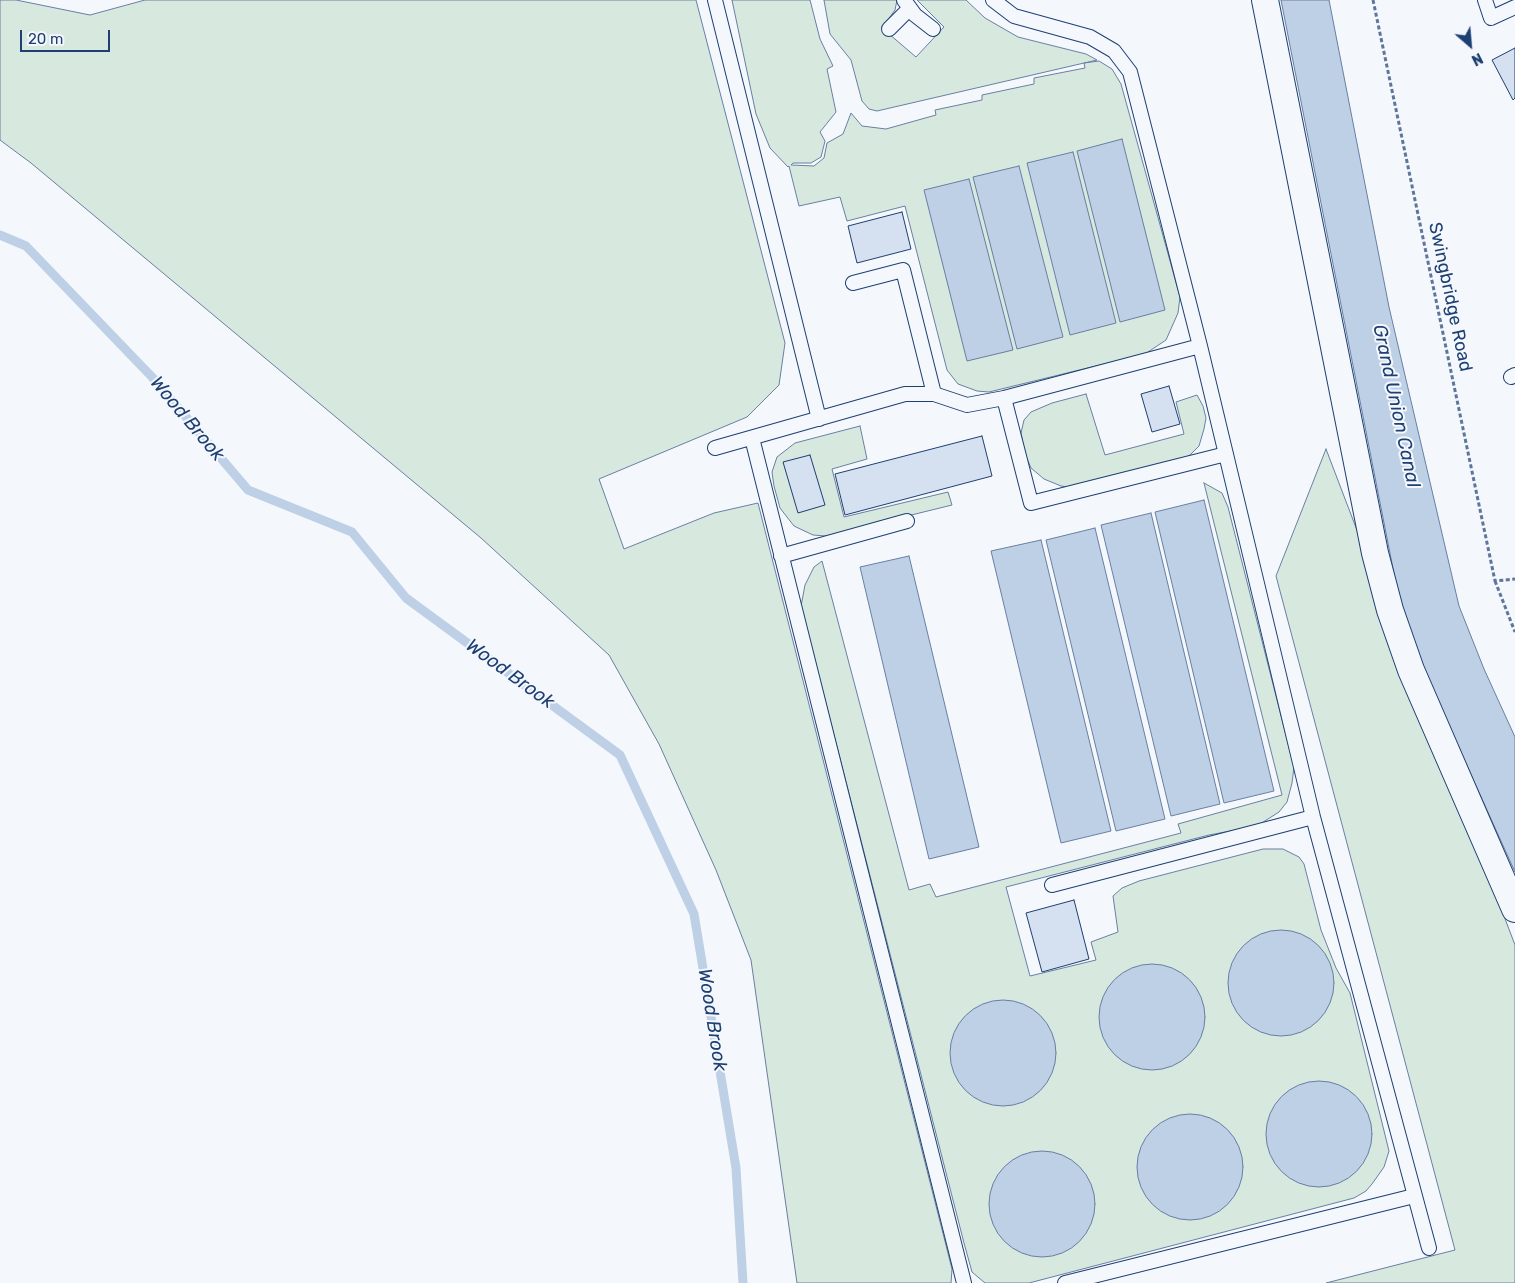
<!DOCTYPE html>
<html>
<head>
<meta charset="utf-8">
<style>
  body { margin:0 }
  #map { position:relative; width:1515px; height:1283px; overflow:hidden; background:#f4f7fb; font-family:Rubik,sans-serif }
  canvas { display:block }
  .north { position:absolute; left:1445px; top:20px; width:50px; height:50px; -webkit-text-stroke:4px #f4f7fb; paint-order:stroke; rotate:153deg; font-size:14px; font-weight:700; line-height:20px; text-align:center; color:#1d3f73 }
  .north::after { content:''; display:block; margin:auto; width:18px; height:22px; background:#1d3f73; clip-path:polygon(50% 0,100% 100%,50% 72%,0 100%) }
  .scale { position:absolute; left:20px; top:30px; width:90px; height:22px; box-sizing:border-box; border:2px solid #1d3f73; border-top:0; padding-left:6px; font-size:15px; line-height:18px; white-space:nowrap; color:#1d3f73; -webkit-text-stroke:4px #f4f7fb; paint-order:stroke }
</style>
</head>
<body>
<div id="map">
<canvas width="1515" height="1283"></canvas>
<div class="north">N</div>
<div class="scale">20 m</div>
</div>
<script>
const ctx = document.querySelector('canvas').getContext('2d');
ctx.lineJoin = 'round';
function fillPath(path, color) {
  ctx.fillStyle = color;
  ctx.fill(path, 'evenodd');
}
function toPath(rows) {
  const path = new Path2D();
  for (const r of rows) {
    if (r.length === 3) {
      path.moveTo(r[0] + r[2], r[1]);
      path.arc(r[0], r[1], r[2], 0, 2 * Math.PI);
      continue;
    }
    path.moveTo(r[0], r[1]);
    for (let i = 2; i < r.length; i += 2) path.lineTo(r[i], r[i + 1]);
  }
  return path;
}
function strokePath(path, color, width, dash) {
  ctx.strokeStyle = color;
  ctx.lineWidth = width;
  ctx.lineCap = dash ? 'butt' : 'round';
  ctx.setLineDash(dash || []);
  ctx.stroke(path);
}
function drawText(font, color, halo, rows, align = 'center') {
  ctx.font = font + ' Rubik,sans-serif';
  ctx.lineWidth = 4;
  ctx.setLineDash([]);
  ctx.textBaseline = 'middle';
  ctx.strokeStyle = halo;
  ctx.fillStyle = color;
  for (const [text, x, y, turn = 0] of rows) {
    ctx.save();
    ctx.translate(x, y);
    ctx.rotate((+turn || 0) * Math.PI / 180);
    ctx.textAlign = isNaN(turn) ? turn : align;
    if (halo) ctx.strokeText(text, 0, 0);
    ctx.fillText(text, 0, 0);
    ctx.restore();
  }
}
const green = toPath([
  [0,0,16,0,90,15,145,0,696,0,785,343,779,385,747,417,599,479,624,549,714,513,758,503,952,1269,951,1283,797,1283,751,960,716,870,659,744,609,655,481,538,31,163,0,140,0,0],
  [732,0,810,0,820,39,833,66,827,69,836,112,820,132,825,141,821,157,811,163,793,163,791,165,814,166,824,158,827,143,843,134,851,113,862,126,886,129,936,115,935,110,982,100,982,95,1034,84,1034,78,1085,68,1084,63,1099,61,1112,69,1121,84,1180,297,1178,313,1166,340,1145,354,989,392,977,391,958,384,947,370,905,206,847,221,840,197,799,206,789,166,788,167,770,148,756,114,732,0],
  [824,0,897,0,895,10,882,28,916,57,944,27,917,0,966,0,985,18,1018,37,1086,54,1097,60,877,111,869,109,862,101,851,60,830,34,824,0],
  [1086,394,1105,455,1184,434,1176,402,1197,395,1203,406,1206,418,1204,429,1199,446,1190,455,1181,460,1074,488,1061,486,1044,479,1031,468,1025,454,1021,433,1024,420,1031,412,1052,403,1086,394],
  [860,426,867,459,832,469,844,517,948,492,952,505,826,536,813,535,794,526,780,508,774,486,772,472,777,457,795,443,860,426],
  [1326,449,1515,945,1515,1283,1326,1283,1455,1250,1276,576,1326,449],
  [1204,483,1222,493,1228,507,1294,767,1292,783,1287,802,1279,812,1257,826,1209,835,1006,887,1030,976,1096,960,1091,942,1118,932,1113,896,1122,888,1139,881,1263,849,1283,849,1299,857,1304,864,1321,930,1336,968,1350,993,1389,1151,1384,1167,1372,1184,1366,1191,1354,1198,1029,1283,985,1283,972,1272,964,1243,801,606,805,585,814,567,822,561,909,890,930,884,936,897,1181,833,1178,824,1282,795,1204,483]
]);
fillPath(green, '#d7e8df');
strokePath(green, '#687fa3', 1);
const water = toPath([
  [1281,0,1329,0,1389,307,1459,606,1484,669,1515,737,1515,872,1415,651,1399,599,1281,0],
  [1122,139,1165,310,1120,322,1077,151,1122,139],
  [1073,152,1116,323,1070,335,1027,163,1073,152],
  [1019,166,1063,337,1017,349,973,177,1019,166],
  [969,179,1013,350,967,361,924,190,969,179],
  [1204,500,1274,791,1224,803,1155,512,1204,500],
  [1151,513,1220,804,1171,816,1101,525,1151,513],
  [1095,528,1165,819,1116,831,1046,540,1095,528],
  [1041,540,1111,831,1061,843,991,551,1041,540],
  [909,556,979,847,929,859,860,567,909,556],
  [1281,983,53],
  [1152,1017,53],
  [1003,1053,53],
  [1319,1134,53],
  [1190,1167,53],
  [1042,1204,53]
]);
fillPath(water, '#bed0e5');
strokePath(water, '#687fa3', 1);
strokePath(toPath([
  [0,235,26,246,152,377,248,490,352,532,406,598,620,755,694,914,736,1168,743,1283]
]), '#bed0e5', 9);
const building = toPath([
  [1515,48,1515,98,1513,100,1492,60,1515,48],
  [902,212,911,249,857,263,848,226,902,212],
  [1169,386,1180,424,1152,432,1141,394,1169,386],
  [982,436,992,476,845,515,835,474,982,436],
  [810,455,825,505,798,513,783,462,810,455],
  [1074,900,1089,959,1042,972,1026,913,1074,900]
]);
fillPath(building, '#d5e0f0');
strokePath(building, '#1d3f73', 1);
const service = toPath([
  [715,0,819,419],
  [904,0,915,15,933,29],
  [993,0,1014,16,1090,37,1114,51,1130,72,1200,346,1313,817,1429,1248],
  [1485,0,1491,18,1515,7],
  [889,29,910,8],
  [853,283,903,270,934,394,967,405,1004,398,1200,346],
  [1511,377,1515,375],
  [1004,398,1031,503,1226,454],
  [752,438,964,1283],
  [715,448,905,394,934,394],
  [781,556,907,521],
  [1052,885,1313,817],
  [1065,1283,1414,1196]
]);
const minor = toPath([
  [1265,0,1375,553,1390,610,1411,670,1515,909]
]);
strokePath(service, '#1d3f73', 16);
strokePath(minor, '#1d3f73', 28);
strokePath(toPath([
  [1373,0,1495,581,1515,579],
  [1495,581,1515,632]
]), '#5e769c', 3, [4, 2.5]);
strokePath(service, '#f4f7fb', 14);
strokePath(minor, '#f4f7fb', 26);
drawText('18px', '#1d3f73', '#f4f7fb', [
  ["Swingbridge Road",1450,297,78]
]);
drawText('italic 19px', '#1d3f73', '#f4f7fb', [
  ["Grand Union Canal",1396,406,78],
  ["Wood Brook",187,419,50],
  ["Wood Brook",510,674,36],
  ["Wood Brook",712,1020,81]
]);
</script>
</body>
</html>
